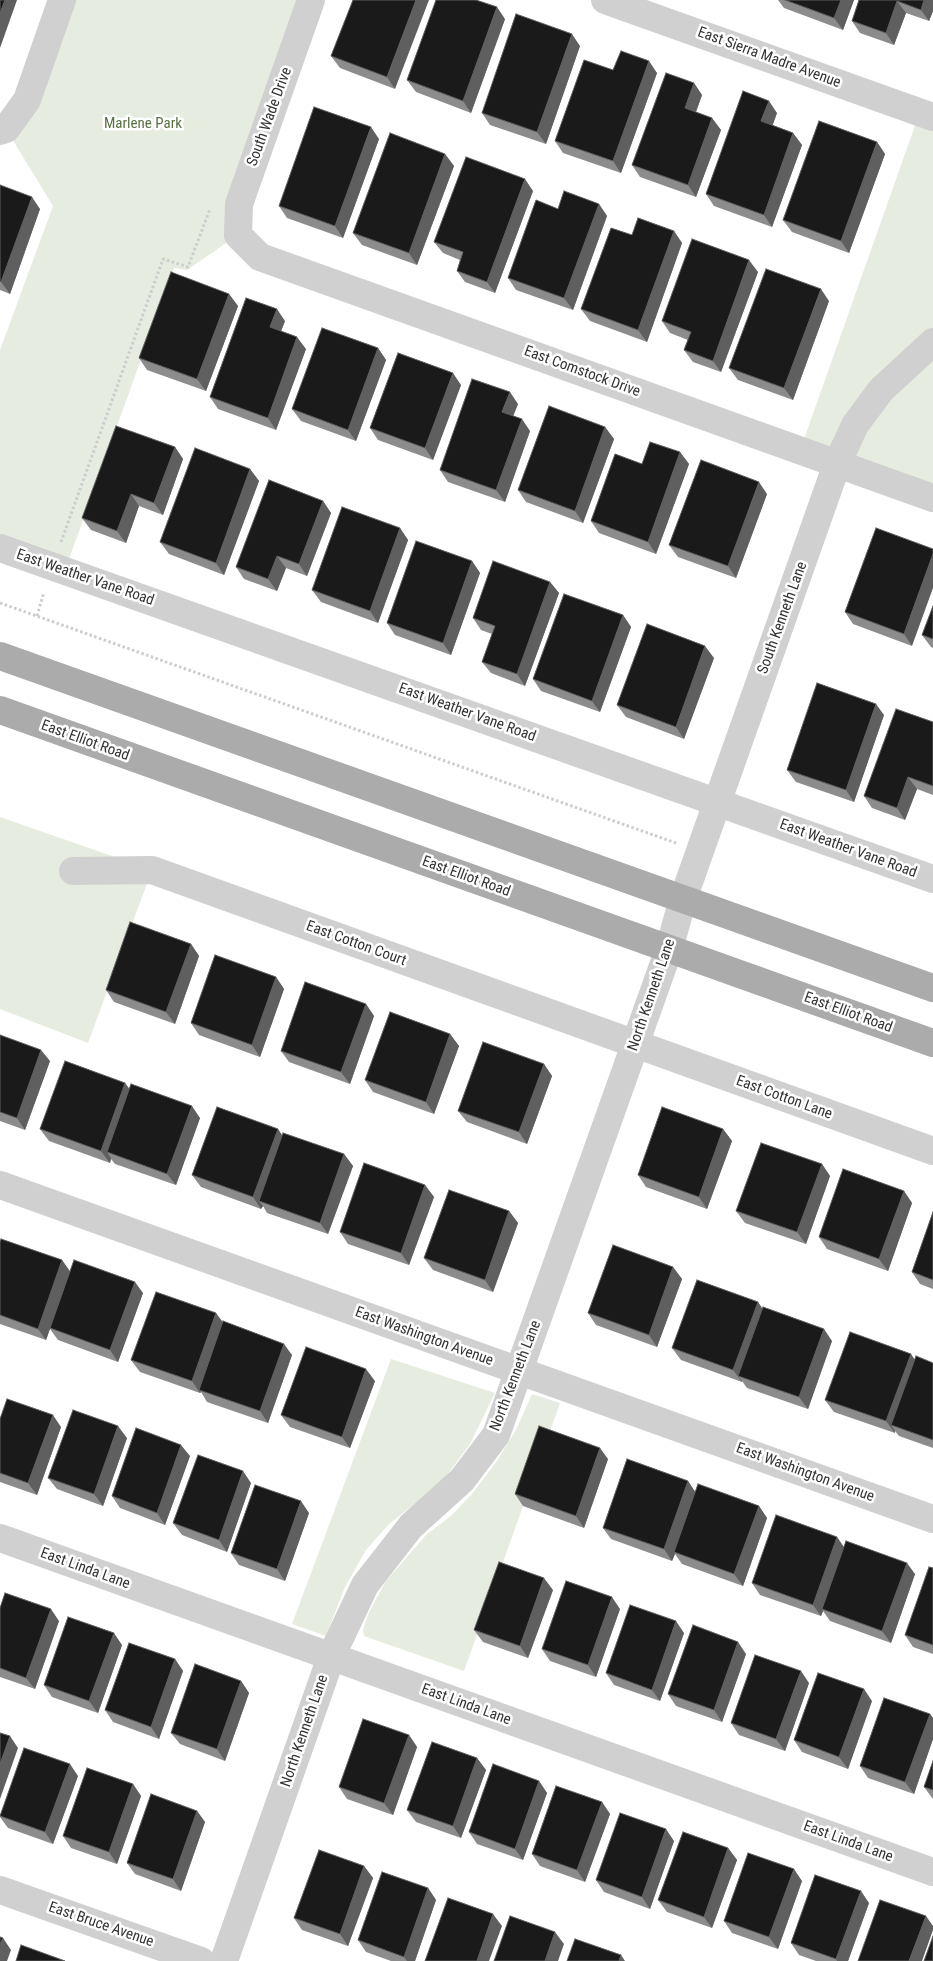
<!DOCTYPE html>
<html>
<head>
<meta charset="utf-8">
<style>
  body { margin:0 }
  canvas { display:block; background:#fff }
</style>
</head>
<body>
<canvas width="933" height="1961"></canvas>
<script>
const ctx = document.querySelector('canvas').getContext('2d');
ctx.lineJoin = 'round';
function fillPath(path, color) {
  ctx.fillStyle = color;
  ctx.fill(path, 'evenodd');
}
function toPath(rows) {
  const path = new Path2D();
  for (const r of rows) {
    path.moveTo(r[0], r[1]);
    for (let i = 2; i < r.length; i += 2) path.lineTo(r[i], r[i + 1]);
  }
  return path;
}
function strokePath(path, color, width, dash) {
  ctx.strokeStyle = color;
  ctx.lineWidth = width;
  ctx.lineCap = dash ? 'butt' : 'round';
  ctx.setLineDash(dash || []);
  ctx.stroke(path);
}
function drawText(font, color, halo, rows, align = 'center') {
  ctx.font = font + ' "Roboto Condensed",sans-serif';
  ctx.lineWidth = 5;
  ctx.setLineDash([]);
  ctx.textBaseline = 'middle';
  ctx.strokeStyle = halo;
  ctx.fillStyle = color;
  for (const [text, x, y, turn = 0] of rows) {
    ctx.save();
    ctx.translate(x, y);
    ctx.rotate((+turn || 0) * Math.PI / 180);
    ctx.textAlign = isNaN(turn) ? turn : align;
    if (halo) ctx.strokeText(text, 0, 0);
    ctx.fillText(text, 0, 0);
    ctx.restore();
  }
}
fillPath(toPath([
  [63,0,311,0,238,235,187,270,174,268,65,570,0,548,0,350,53,206,6,129],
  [917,120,933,126,933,489,803,442],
  [0,817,152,870,88,1043,0,1009],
  [391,1359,495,1393,470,1444,441,1483,389,1524,366,1550,345,1587,326,1636,292,1624],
  [532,1394,560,1403,464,1671,364,1636,363,1630,369,1612,386,1581,426,1535,451,1516,472,1494,497,1461,517,1428]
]), '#e6ecdf');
strokePath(toPath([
  [61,542,163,259,188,267,210,209],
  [0,603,676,843],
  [37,616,44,592]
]), '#cdcdcd', 3, [2.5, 2.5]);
strokePath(toPath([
  [311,0,239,204,238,235,260,257,933,498],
  [605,0,933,117],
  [0,131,6,129,27,100,62,0],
  [0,548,933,879],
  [73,871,152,870,933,1151],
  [0,1185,933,1519],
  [0,1538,933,1872],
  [0,1890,201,1961],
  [224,1961,331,1657,365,1585,411,1526,462,1480,496,1435,669,949,683,899,837,464,855,425,881,390,933,342]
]), '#d0d0d0', 28);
strokePath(toPath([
  [0,656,933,988],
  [0,710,933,1043]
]), '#ababab', 28);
fillPath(toPath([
  [353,0,395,89,340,68,331,56],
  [778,0,854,0,843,30,784,8],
  [859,0,933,0,933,11,929,21,906,13,894,45,860,33,852,21],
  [505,19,471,113,416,92,407,80],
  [580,46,546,144,490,125,482,113],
  [613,70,657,73,621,173,563,153,555,141],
  [694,83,702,95,696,112,712,118,721,130,696,197,640,177,632,165],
  [777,113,772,125,793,133,802,145,772,227,714,206,706,194],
  [379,139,343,238,287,218,279,206],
  [877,142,885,154,849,253,792,232,783,220],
  [445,154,454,166,417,265,362,245,353,233],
  [0,185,40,209,10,294,0,290],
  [533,191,495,293,465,282,457,271,460,260,443,253,434,242],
  [599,204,607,216,573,310,516,290,508,278],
  [674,231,682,243,647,342,590,321,581,309,632,235],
  [758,272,721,372,693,362,684,350,688,340,670,333,662,321],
  [229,294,238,306,206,391,147,370,139,358],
  [829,301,793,400,738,380,729,368],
  [285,321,281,331,306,349,276,430,218,409,210,397],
  [378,348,386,360,356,441,301,421,292,409],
  [461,385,433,460,378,440,370,428],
  [518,404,513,416,530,431,505,502,448,482,440,470],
  [605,427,614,439,583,523,526,502,518,490],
  [175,447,183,459,163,515,139,506,126,543,91,530,82,518],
  [680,452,689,464,656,554,599,533,591,521,642,464],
  [250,469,259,481,224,575,169,554,160,542],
  [767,494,736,578,678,557,669,545],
  [323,501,331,513,307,576,286,568,277,591,244,579,236,567],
  [400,528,408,540,378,623,321,602,312,590],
  [876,528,912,646,853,624,845,612],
  [472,561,480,573,451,655,395,635,387,623],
  [550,582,559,593,525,686,491,673,482,662,492,634,481,630,473,618],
  [933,606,933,648,931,647,922,635],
  [623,615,631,627,600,712,541,691,533,679],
  [714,658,684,739,626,717,617,705],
  [884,715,854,802,796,782,787,770],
  [933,722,933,795,917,789,905,820,872,808,864,796],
  [191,944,199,956,175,1024,114,1002,106,990],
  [276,977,284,989,260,1057,199,1035,191,1023],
  [366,1004,374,1016,350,1084,289,1062,281,1051],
  [450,1034,459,1046,434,1114,373,1092,365,1080],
  [0,1035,50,1061,25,1130,0,1121],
  [544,1064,552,1076,527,1144,467,1122,458,1111],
  [125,1083,129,1089,200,1118,176,1185,115,1164,111,1159,110,1163,49,1141,40,1129],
  [278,1129,282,1136,344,1154,353,1166,328,1234,267,1213,263,1206,261,1209,201,1187,192,1175],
  [723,1129,732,1141,707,1209,646,1187,638,1175],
  [822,1164,830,1176,806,1244,745,1223,736,1211],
  [425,1185,434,1197,409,1265,348,1244,340,1232],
  [904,1191,912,1203,888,1271,827,1249,819,1237],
  [509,1211,518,1223,493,1292,433,1270,424,1258],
  [933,1212,933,1289,920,1284,912,1272],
  [0,1242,62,1260,70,1271,143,1293,118,1362,58,1340,50,1329,46,1340,0,1324],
  [673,1267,682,1279,657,1347,596,1325,588,1313],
  [758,1302,762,1309,832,1341,808,1409,747,1388,742,1381,742,1382,681,1360,672,1348],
  [223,1323,292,1355,268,1423,207,1402,201,1392,200,1393,140,1372,131,1360],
  [914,1359,933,1363,933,1448,899,1436,895,1431,895,1433,834,1412,825,1400],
  [375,1381,350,1448,290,1427,281,1415],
  [0,1419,61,1427,37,1495,0,1482],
  [127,1438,103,1506,57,1489,48,1478],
  [190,1456,165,1525,120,1508,112,1496],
  [608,1459,584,1528,523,1506,515,1494],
  [688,1481,695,1492,759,1506,767,1518,743,1586,682,1564,675,1554,672,1561,611,1539,603,1528],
  [251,1483,227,1552,182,1535,173,1523],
  [309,1513,285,1581,239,1565,231,1553],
  [837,1537,844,1547,915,1574,891,1643,830,1621,823,1611,821,1616,760,1595,752,1583],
  [933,1568,933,1654,913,1647,905,1635],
  [553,1590,528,1658,483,1642,474,1630],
  [0,1608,59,1621,35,1689,0,1677],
  [620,1609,596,1677,550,1661,542,1649],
  [684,1633,660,1701,614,1685,606,1673],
  [122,1645,98,1713,52,1697,44,1685],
  [746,1654,722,1722,676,1706,668,1694],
  [175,1659,183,1671,159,1739,113,1722,105,1710],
  [241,1681,249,1693,225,1761,180,1744,171,1733],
  [809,1683,785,1751,739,1735,731,1723],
  [872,1701,848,1769,802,1752,794,1740],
  [930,1714,933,1718,933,1739,914,1794,868,1778,860,1766],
  [409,1735,417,1747,393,1815,347,1799,339,1787],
  [477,1758,486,1770,461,1838,416,1822,407,1810],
  [933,1761,933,1799,924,1787],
  [78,1776,53,1844,8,1828,0,1817,0,1815],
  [539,1781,547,1793,523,1860,477,1844,469,1832],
  [133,1784,141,1796,117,1864,71,1848,63,1836],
  [602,1802,610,1814,585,1882,540,1866,532,1854],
  [197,1811,205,1822,181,1891,135,1874,127,1863],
  [674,1841,650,1909,604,1892,596,1880],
  [728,1848,737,1860,712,1928,667,1912,658,1900],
  [364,1866,373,1878,348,1946,302,1930,294,1918],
  [802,1881,778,1949,732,1933,724,1921],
  [428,1888,436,1900,415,1961,391,1961,366,1952,358,1940],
  [869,1903,848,1961,816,1961,799,1955,791,1943]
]), '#8c8c8c');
fillPath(toPath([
  [5,0,17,0,0,48,0,13],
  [416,0,429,0,395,89,387,77],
  [841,0,854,0,843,30,834,18],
  [924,0,933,0,933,11,929,21,921,10],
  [897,1,906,13,894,45,886,33],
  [497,7,505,19,471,113,463,101],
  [572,34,580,46,546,144,537,132],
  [649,61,657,73,621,173,613,161],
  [694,83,702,95,693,120,685,108],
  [769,101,777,113,770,133,761,121],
  [712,118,721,130,696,197,688,185],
  [371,127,379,139,343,238,335,226],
  [793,133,802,145,772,227,764,215],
  [877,142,885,154,849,253,841,241],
  [445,154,454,166,417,265,409,253],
  [525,179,533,191,495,293,487,282],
  [32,197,40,209,10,294,1,282],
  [599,204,607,216,573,310,564,298],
  [674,231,682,243,647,342,638,330],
  [749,260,758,272,721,372,713,361],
  [821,289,829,301,793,400,784,388],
  [229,294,238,306,206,391,197,379],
  [277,309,285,321,278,339,270,327],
  [297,337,306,349,276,430,268,418],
  [378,348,386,360,356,441,348,430],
  [453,373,461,385,433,460,425,448],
  [510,392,518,404,510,424,502,412],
  [522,419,530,431,505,502,496,490],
  [605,427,614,439,583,523,575,511],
  [175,447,183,459,163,515,154,503],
  [680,452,689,464,656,554,648,542],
  [250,469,259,481,224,575,216,563],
  [759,482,767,494,736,578,728,566],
  [131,494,139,506,126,543,117,531],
  [323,501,331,513,307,576,299,564],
  [400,528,408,540,378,623,370,611],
  [933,554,933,588,912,646,904,634],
  [277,556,286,568,277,591,268,579],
  [472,561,480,573,451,655,443,643],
  [550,582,559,593,525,686,517,674],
  [623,615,631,627,600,712,592,701],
  [705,646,714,658,684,739,676,727],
  [876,704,884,715,854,802,846,790],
  [908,777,917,789,905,820,897,808],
  [191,944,199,956,175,1024,166,1012],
  [276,977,284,989,260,1057,252,1045],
  [366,1004,374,1016,350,1084,341,1072],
  [450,1034,459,1046,434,1114,426,1102],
  [41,1050,50,1061,25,1130,17,1118],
  [544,1064,552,1076,527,1144,519,1132],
  [125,1083,134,1095,107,1152,111,1158,110,1163,101,1151],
  [192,1106,200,1118,176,1185,167,1174],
  [278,1129,286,1141,259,1201,263,1206,261,1209,253,1197],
  [723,1129,732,1141,707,1209,699,1197],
  [344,1154,353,1166,328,1234,320,1223],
  [822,1164,830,1176,806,1244,797,1232],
  [425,1185,434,1197,409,1265,401,1253],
  [904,1191,912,1203,888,1271,879,1259],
  [509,1211,518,1223,493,1292,485,1280],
  [62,1260,70,1272,46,1340,38,1329],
  [673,1267,682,1279,657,1347,649,1335],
  [135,1282,143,1293,118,1362,110,1350],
  [758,1302,766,1314,738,1376,742,1381,742,1382,733,1370],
  [216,1313,225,1325,199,1390,201,1392,200,1393,192,1381],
  [824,1329,832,1341,808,1409,799,1397],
  [284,1344,292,1355,268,1423,260,1411],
  [911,1354,919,1366,891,1425,895,1431,895,1433,886,1421],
  [366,1369,375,1381,350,1448,342,1437],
  [53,1415,61,1427,37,1495,28,1483],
  [118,1426,127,1438,103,1506,94,1494],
  [181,1445,190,1456,165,1525,157,1513],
  [600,1448,608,1459,584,1528,576,1516],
  [243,1471,251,1483,227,1552,219,1540],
  [688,1481,696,1493,674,1552,675,1554,672,1561,664,1549],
  [301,1501,309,1513,285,1581,277,1569],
  [759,1506,767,1518,743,1586,734,1574],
  [837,1537,845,1549,822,1609,823,1611,821,1616,813,1605],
  [907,1563,915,1574,891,1643,882,1631],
  [544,1578,553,1590,528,1658,520,1646],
  [612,1597,620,1609,596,1677,588,1665],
  [51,1609,59,1621,35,1689,26,1678],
  [676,1621,684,1633,660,1701,652,1690],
  [114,1633,122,1645,98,1713,89,1701],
  [738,1642,746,1654,722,1722,714,1710],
  [175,1659,183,1671,159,1739,151,1727],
  [801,1671,809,1683,785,1751,776,1739],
  [241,1681,249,1693,225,1761,217,1749],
  [864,1689,872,1701,848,1769,839,1757],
  [930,1714,933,1718,933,1739,914,1794,905,1782],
  [409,1735,417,1747,393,1815,384,1803],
  [10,1736,18,1748,0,1799,0,1764],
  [477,1758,486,1770,461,1838,453,1826],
  [70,1764,78,1776,53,1844,45,1832],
  [539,1781,547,1793,523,1860,515,1849],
  [133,1784,141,1796,117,1864,109,1852],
  [602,1802,610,1814,585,1882,577,1870],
  [197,1811,205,1822,181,1891,173,1879],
  [666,1829,674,1841,650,1909,642,1897],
  [728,1848,737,1860,712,1928,704,1917],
  [364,1866,373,1878,348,1946,340,1934],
  [794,1869,802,1881,778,1949,769,1937],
  [428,1888,436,1900,415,1961,407,1961,404,1957],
  [861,1891,869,1903,848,1961,837,1961,836,1959],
  [493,1914,502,1926,489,1961,477,1961],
  [926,1916,933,1926,933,1930,922,1961,909,1961],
  [555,1932,564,1944,558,1961,545,1961],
  [3,1938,11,1950,7,1961,0,1961,0,1945],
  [621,1955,625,1961,619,1961]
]), '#5f5f5f');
const building = toPath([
  [0,0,5,0,0,13,0,0],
  [353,0,416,0,387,77,331,56,353,0],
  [436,0,476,0,497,7,463,101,407,80,436,0],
  [785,0,841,0,834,18,785,0],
  [859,0,924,0,921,10,897,1,886,33,852,21,859,0],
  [516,14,572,34,537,132,482,113,516,14],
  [621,51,649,61,613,161,555,141,584,60,613,70,621,51],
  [666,73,694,83,685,108,712,118,688,185,632,165,666,73],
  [743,91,769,101,761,121,793,133,764,215,706,194,743,91],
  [314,107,371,127,335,226,279,206,314,107],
  [819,121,877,142,841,241,783,220,819,121],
  [390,133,445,154,409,253,353,233,390,133],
  [466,157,525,179,487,282,457,271,463,252,434,242,466,157],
  [0,185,32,197,1,282,0,281,0,185],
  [564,191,599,204,564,298,508,278,536,200,558,209,564,191],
  [638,218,674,231,638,330,581,309,611,228,632,235,638,218],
  [692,239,749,260,713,361,684,350,691,332,662,321,692,239],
  [766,269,821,289,784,388,729,368,766,269],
  [171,272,229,294,197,379,139,358,171,272],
  [246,298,277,309,270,327,297,337,268,418,210,397,246,298],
  [322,328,378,348,348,430,292,409,322,328],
  [398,353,453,373,425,448,370,428,398,353],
  [472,379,510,392,502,412,522,419,496,490,440,470,472,379],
  [549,406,605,427,575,511,518,490,549,406],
  [116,426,175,447,154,503,131,494,117,531,82,518,116,426],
  [650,442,680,452,648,542,591,521,615,454,642,464,650,442],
  [195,448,250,469,216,563,160,542,195,448],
  [701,460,759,482,728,566,669,545,701,460],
  [269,480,323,501,299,564,277,556,268,579,236,567,269,480],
  [342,507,400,528,370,611,312,590,342,507],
  [876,528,933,549,933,554,904,634,845,612,876,528],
  [416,541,472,561,443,643,387,623,416,541],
  [493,561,550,582,517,674,482,662,495,626,473,618,493,561],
  [564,594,623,615,592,701,533,679,564,594],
  [933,606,933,639,922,635,933,606],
  [647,624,705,646,676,727,617,705,647,624],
  [817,683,876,704,846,790,787,770,817,683],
  [896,709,933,722,933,786,908,777,897,808,864,796,896,709],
  [130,922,191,944,166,1012,106,990,130,922],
  [215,955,276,977,252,1045,191,1023,215,955],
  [305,982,366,1004,341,1072,281,1051,305,982],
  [390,1012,450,1034,426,1102,365,1080,390,1012],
  [0,1035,41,1050,17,1118,0,1112,0,1035],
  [483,1042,544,1064,519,1132,458,1111,483,1042],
  [65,1061,125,1083,101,1151,40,1129,65,1061],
  [131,1084,192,1106,167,1174,107,1152,131,1084],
  [217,1107,278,1129,253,1197,192,1175,217,1107],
  [662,1107,723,1129,699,1197,638,1175,662,1107],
  [283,1133,344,1154,320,1223,259,1201,283,1133],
  [761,1143,822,1164,797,1232,736,1211,761,1143],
  [364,1163,425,1185,401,1253,340,1232,364,1163],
  [843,1169,904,1191,879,1259,819,1237,843,1169],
  [449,1190,509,1211,485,1280,424,1258,449,1190],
  [933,1212,933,1280,912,1272,933,1212],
  [1,1239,62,1260,38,1329,0,1315,0,1242,1,1239],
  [613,1245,673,1267,649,1335,588,1313,613,1245],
  [74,1260,135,1282,110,1350,50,1328,74,1260],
  [697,1280,758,1302,733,1370,672,1348,697,1280],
  [156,1292,216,1313,192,1381,131,1360,156,1292],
  [763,1307,824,1329,799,1397,738,1376,763,1307],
  [223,1321,284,1344,260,1411,199,1390,223,1321],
  [850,1332,911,1354,886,1421,825,1400,850,1332],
  [306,1347,366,1369,342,1437,281,1415,306,1347],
  [916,1356,933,1363,933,1440,891,1425,916,1356],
  [7,1399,53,1415,28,1483,0,1473,0,1419,7,1399],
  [73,1410,118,1426,94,1494,48,1478,73,1410],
  [539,1426,600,1448,576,1516,515,1494,539,1426],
  [136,1428,181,1445,157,1513,112,1496,136,1428],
  [198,1455,243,1471,219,1540,173,1523,198,1455],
  [627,1459,688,1481,664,1549,603,1528,627,1459],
  [698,1484,759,1506,734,1574,674,1552,698,1484],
  [255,1485,301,1501,277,1569,231,1553,255,1485],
  [776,1515,837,1537,813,1605,752,1583,776,1515],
  [846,1541,907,1563,882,1631,822,1609,846,1541],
  [499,1562,544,1578,520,1646,474,1630,499,1562],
  [929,1567,933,1568,933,1645,905,1635,929,1567],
  [566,1581,612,1597,588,1665,542,1649,566,1581],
  [5,1593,51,1609,26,1678,0,1668,0,1608,5,1593],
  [630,1605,676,1621,652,1690,606,1673,630,1605],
  [68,1617,114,1633,89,1701,44,1685,68,1617],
  [693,1625,738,1642,714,1710,668,1694,693,1625],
  [129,1643,175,1659,151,1727,105,1710,129,1643],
  [755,1655,801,1671,776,1739,731,1723,755,1655],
  [195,1664,241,1681,217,1749,171,1733,195,1664],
  [818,1673,864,1689,839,1757,794,1740,818,1673],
  [884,1698,930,1714,905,1782,860,1766,884,1698],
  [363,1719,409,1735,384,1803,339,1787,363,1719],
  [0,1733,10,1736,0,1764,0,1733],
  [432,1742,477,1758,453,1826,407,1810,432,1742],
  [24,1748,70,1764,45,1832,0,1816,24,1748],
  [933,1761,933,1790,924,1787,933,1761],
  [493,1764,539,1781,515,1849,469,1832,493,1764],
  [87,1768,133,1784,109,1852,63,1836,87,1768],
  [556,1786,602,1802,577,1870,532,1854,556,1786],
  [151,1794,197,1811,173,1879,127,1863,151,1794],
  [620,1813,666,1829,642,1897,596,1880,620,1813],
  [683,1832,728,1848,704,1917,658,1900,683,1832],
  [319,1850,364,1866,340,1934,294,1918,319,1850],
  [748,1853,794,1869,769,1937,724,1921,748,1853],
  [382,1872,428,1888,404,1957,358,1940,382,1872],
  [815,1875,861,1891,836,1959,791,1943,815,1875],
  [448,1898,493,1914,477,1961,425,1961,448,1898],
  [880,1900,926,1916,909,1961,858,1961,880,1900],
  [510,1916,555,1932,545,1961,494,1961,510,1916],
  [933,1936,933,1961,924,1961,933,1936],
  [0,1937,3,1938,0,1945,0,1937],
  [575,1939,621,1955,619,1961,567,1961,575,1939],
  [21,1945,65,1961,16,1961,21,1945]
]);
fillPath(building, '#1a1a1a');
strokePath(building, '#5f5f5f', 1);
drawText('15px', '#333', '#fff', [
  ["East Sierra Madre Avenue",769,58,20],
  ["South Wade Drive",270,117,-70],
  ["East Comstock Drive",582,372,20],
  ["East Weather Vane Road",85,578,19],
  ["South Kenneth Lane",783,618,-70],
  ["East Weather Vane Road",467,713,20],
  ["East Elliot Road",85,741,20],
  ["East Weather Vane Road",848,849,20],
  ["East Elliot Road",466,877,20],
  ["East Cotton Court",356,944,20],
  ["North Kenneth Lane",652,995,-71],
  ["East Elliot Road",848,1013,20],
  ["East Cotton Lane",784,1098,20],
  ["East Washington Avenue",424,1337,20],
  ["North Kenneth Lane",516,1376,-69],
  ["East Washington Avenue",805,1473,20],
  ["East Linda Lane",85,1569,20],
  ["East Linda Lane",466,1705,20],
  ["North Kenneth Lane",305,1731,-71],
  ["East Linda Lane",848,1842,20],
  ["East Bruce Avenue",101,1925,19]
]);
drawText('15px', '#56703f', '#fff', [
  ["Marlene Park",143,124]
]);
</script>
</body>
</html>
